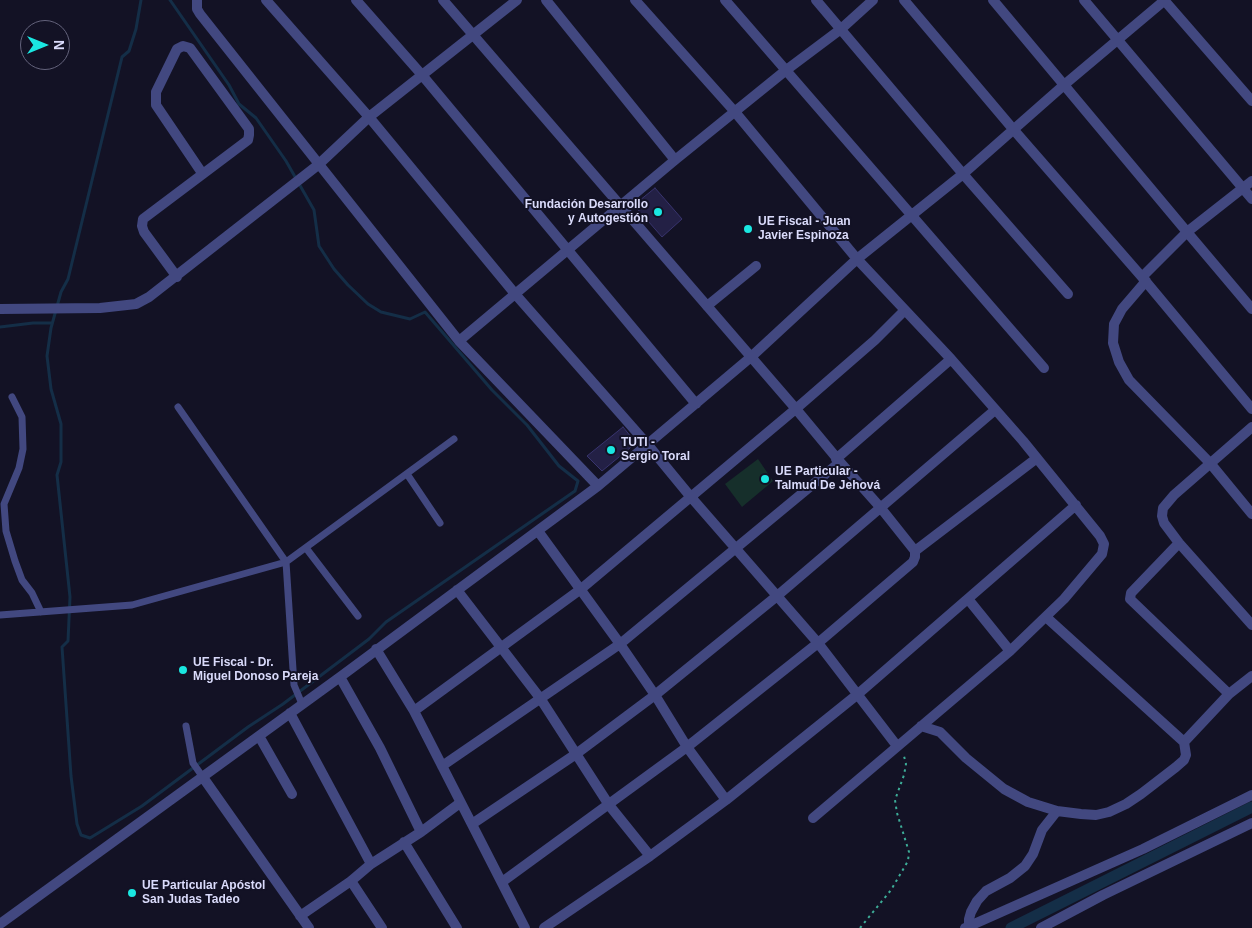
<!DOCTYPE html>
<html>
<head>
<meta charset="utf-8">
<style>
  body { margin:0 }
  #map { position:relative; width:1252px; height:928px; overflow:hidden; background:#131225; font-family:Arial,sans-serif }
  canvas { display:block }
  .north { position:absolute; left:20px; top:20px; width:50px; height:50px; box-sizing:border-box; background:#131225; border:1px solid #63627b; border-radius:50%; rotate:90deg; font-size:14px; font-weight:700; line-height:20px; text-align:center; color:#dadbfb }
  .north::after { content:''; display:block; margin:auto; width:18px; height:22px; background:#1ae7e1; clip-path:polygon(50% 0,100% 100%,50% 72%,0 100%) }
</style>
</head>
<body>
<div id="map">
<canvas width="1252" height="928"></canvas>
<div class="north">N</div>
</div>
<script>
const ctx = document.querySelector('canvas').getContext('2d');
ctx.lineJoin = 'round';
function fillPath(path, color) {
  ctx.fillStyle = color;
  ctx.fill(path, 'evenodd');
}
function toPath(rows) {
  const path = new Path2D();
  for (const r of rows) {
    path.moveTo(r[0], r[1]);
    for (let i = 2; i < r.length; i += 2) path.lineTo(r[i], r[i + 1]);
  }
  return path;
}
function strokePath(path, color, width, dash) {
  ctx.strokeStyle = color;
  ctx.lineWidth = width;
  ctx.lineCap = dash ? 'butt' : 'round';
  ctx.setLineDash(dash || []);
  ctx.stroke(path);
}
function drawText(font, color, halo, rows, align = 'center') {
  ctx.font = font + ' Arial,sans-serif';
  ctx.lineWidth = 4;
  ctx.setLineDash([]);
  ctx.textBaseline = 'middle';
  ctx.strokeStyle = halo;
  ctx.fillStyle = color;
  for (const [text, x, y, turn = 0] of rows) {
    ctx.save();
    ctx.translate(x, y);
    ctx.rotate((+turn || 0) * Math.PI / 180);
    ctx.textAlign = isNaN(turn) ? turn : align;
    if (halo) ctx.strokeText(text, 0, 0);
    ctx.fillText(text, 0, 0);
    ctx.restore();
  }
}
fillPath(toPath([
  [758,459,773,481,742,507,725,484]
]), '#162f2b');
strokePath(toPath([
  [141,0,136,29,129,51,122,57,68,279,61,292,51,328,47,356,51,389,61,424,61,462,57,475,70,597,68,641,62,647,71,776,77,824,81,835,90,838,142,806,248,727,283,704,369,639,386,622,575,491,578,481,559,466,527,425,492,390,425,312,410,319,381,312,368,304,348,285,334,269,319,246,314,210,286,161,256,118,239,104,229,85,170,0],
  [0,327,33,323,52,323]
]), '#142e47', 3);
strokePath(toPath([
  [1011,928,1252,807]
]), '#142e47', 11);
const building = toPath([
  [655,188,682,219,662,237,634,205,655,188],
  [623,427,636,443,602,471,587,456,623,427]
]);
fillPath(building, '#232045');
strokePath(building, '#38346e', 1);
strokePath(toPath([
  [860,928,891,890,908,861,909,852,897,813,895,800,904,775,906,764,904,756]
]), '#3dad98', 2, [2.5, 4]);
strokePath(toPath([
  [12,397,22,417,23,449,19,468,4,504,6,531,15,561,22,580,32,593,41,612],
  [178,407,286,562,294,685,302,704],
  [407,474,440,523],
  [306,548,358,616],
  [0,615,132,605,286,562,454,439],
  [186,726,193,763,202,776]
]), '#424880', 7);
strokePath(toPath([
  [197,0,197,9,200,14,459,341,598,486],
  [266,0,369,117,516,295,648,445,690,496,818,643,897,746],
  [356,0,422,75,696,404],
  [443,0,796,409,840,462,880,507,915,551,915,557,913,562,818,643,687,747,502,882],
  [546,0,675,160],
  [635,0,735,112,857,259,951,359,1023,441,1100,536,1104,544,1102,554,1064,599,1010,651,813,818],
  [725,0,1044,368],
  [816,0,963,174,1068,294],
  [904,0,1013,129,1142,277,1252,409],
  [993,0,1187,232,1142,277],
  [1084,0,1252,199],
  [1164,0,1252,101],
  [1252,181,1187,232,1252,309],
  [177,277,144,232,142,226,143,219,248,140,249,135,249,129,190,48,183,46,177,49,156,92,156,105,202,173],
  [1146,281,1122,309,1114,324,1113,343,1119,362,1129,380,1210,463,1252,514],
  [707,306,756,266],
  [0,309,100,308,136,304,149,297,318,165,369,117,517,0],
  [459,341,675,160,785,71,841,29,873,0],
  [1252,427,1174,495,1163,508,1162,516,1164,523,1179,543,1252,625],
  [836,459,951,359],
  [538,531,620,644,655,695,687,747,726,800],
  [1179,543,1131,593,1130,599,1229,694],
  [915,551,1037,458],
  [457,590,540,698,609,805,650,856],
  [968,599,1010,651],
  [376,649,414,711,525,928],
  [340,677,380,748,421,832],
  [414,711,581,589,798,407,875,340,905,310],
  [290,713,371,864],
  [921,726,940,732,966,758,1004,789,1028,802,1057,811],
  [259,736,292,794],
  [1184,742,1229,694,1252,676],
  [442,766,620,644,840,462],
  [202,776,309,928],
  [472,824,576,754,655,695,777,596,995,410],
  [404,842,457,928],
  [351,881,382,928],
  [300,916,351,881,371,864,421,832,460,803],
  [0,924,340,677,598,486,751,357,857,259,963,174,1064,85,1165,0],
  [969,926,969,919,971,912,977,901,986,891,1010,878,1025,866,1033,854,1042,830,1057,811,1081,814,1096,815,1109,812,1126,804,1141,794,1176,767,1184,760,1186,755,1184,742,1046,617],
  [544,928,650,856,726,800,858,694,1076,505],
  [965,928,1143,849,1252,795]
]), '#424880', 10);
strokePath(toPath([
  [1041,928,1103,895,1252,823]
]), '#424880', 10);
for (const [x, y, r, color] of [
  [658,212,5,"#1ae7e1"],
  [748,229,5,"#1ae7e1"],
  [611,450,5,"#1ae7e1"],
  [765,479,5,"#1ae7e1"],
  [183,670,5,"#1ae7e1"],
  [132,893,5,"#1ae7e1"]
]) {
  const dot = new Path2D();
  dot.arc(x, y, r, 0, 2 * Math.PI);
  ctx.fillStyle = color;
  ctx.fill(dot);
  strokePath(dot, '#131225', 2);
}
drawText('bold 12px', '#dadbfb', '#131225', [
  ["Fundación Desarrollo",648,205,"right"],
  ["y Autogestión",648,219,"right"],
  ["UE Fiscal - Juan",758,222],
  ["Javier Espinoza",758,236],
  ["TUTI -",621,443],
  ["Sergio Toral",621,457],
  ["UE Particular -",775,472],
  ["Talmud De Jehová",775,486],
  ["UE Fiscal - Dr.",193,663],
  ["Miguel Donoso Pareja",193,677],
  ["UE Particular Apóstol",142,886],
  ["San Judas Tadeo",142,900]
], 'left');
</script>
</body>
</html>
